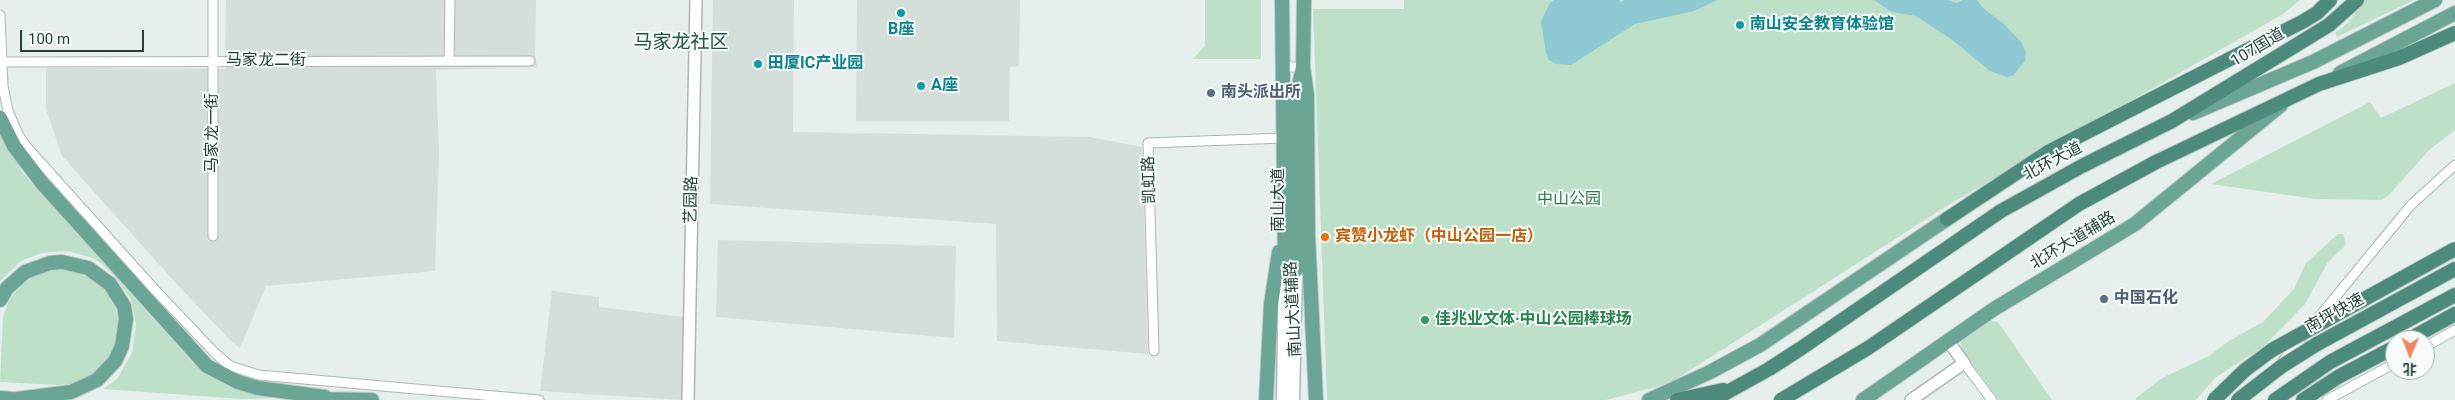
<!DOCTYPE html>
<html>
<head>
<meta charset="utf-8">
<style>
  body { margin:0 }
  #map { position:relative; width:2455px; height:400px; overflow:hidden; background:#e6efeb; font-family:Roboto,"Noto Sans SC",sans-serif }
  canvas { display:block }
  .north { position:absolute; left:2385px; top:330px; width:50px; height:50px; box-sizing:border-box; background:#f7fbf9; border:1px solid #a3b1ad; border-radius:50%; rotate:181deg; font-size:14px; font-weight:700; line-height:20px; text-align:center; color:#24423a }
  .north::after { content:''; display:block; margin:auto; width:18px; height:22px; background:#f4845f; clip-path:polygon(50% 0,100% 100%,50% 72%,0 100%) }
  .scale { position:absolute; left:20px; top:30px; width:124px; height:22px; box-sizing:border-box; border:2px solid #24423a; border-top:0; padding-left:6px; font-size:15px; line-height:18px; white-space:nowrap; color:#24423a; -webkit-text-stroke:4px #f7fbf9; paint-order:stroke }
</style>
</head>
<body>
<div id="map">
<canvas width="2455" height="400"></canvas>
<div class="north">北</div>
<div class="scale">100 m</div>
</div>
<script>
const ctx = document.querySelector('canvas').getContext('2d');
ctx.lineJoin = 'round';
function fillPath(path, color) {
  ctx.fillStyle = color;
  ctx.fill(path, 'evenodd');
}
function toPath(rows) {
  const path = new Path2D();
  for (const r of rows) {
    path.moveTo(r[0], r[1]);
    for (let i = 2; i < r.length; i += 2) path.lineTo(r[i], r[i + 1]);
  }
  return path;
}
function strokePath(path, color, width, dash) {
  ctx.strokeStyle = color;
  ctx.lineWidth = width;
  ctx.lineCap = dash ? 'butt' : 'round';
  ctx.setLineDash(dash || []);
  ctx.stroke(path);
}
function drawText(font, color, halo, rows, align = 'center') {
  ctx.font = font + ' Roboto,"Noto Sans SC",sans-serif';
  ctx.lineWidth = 4;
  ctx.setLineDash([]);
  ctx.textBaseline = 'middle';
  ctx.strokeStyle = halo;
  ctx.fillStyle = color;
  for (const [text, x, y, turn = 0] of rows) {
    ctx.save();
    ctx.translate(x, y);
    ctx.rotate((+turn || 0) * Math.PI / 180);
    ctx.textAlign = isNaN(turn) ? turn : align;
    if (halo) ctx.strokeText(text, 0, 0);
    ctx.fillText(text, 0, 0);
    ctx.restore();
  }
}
fillPath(toPath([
  [226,0,536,0,535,54,537,67,436,70,439,153,435,271,266,286,240,348,228,338,172,279,62,156,46,109,46,68,225,69],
  [713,0,794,0,793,132,1090,137,1142,147,1148,354,997,341,996,224,710,204],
  [857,0,1020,0,1019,66,1010,67,1009,121,856,121],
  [718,240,956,246,954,338,716,317],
  [552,291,599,297,599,307,684,317,682,400,540,391]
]), '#d4dfda');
fillPath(toPath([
  [1205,0,1261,0,1261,59,1193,59,1205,46],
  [1404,0,2300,0,2283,14,1950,204,1670,383,1606,400,1327,400,1313,9,1404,9],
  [2364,0,2414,0,2337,37,2335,33,2348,23],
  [2455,83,2455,130,2429,150,2390,194,2382,200,2315,199,2211,184,2370,102,2381,118],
  [0,134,23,173,193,363,208,374,230,387,274,398,242,399,103,389,117,379,132,353,136,324,131,299,114,276,102,264,93,258,68,251,42,253,21,261,0,281],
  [2338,234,2343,234,2346,243,2344,247,2328,262,2305,304,2264,346,2215,378,2196,400,2136,400,2136,398,2162,378,2209,356,2229,341,2263,322,2294,289,2306,263],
  [56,270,75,271,93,279,107,292,116,309,119,328,115,347,106,363,92,376,75,384,56,385,0,382,3,318,9,300,21,285,37,274],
  [1988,321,1998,322,2052,400,1999,400,1961,350,1961,342]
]), '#bfe0c8');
fillPath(toPath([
  [1554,0,1619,0,1621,2,1625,0,1717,0,1694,11,1635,24,1571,65,1556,64,1549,60,1546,53,1541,21,1550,3],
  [1874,0,1948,0,1957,3,1962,0,1977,0,1983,8,2005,25,2021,42,2026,52,2025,61,2014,75,2007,77,1990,71,1951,39,1916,16,1892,12]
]), '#8ec9d4');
const minor = toPath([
  [0,15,3,86,8,111,18,134,25,145,157,292,215,353,230,366,259,375,539,400],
  [449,61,450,0],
  [2,62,530,61],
  [1283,67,1303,67],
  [213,236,213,0],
  [2314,323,2411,205,2455,165],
  [2425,347,2455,330],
  [1154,351,1148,143,1284,138],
  [2282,362,2304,335],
  [1964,363,1992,400],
  [2327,400,2395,363]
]);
const tertiary = toPath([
  [688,400,696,0],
  [1911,400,1964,363,1948,341]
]);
const secondary = toPath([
  [1283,400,1285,270],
  [1293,400,1296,270]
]);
const primary = toPath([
  [1282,0,1285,270],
  [1303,67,1307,95,1308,235,1316,400],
  [2340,73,2455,13],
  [2193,113,2313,62,2435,0],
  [0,118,14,146,42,183,207,366,238,382,258,388,325,397],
  [1296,270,1297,95,1303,67,1304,0],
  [0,300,7,288,25,272,50,263,62,262,88,268,110,284,124,306,126,319,122,346,115,361,97,380,71,392,17,399],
  [0,398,24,400],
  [316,399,372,400],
  [1266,400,1271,304,1279,252],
  [1649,400,1710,372,1760,345,1947,219],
  [1863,400,1994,309,2135,224,2281,105]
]);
const trunk = toPath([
  [1947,219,2048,152,2302,22,2317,13,2330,0],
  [2408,340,2455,314],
  [2317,344,2455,269],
  [1677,400,1723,390],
  [1713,400,1769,369,1800,349,2001,211,2082,166,2172,121,2329,25,2357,0],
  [1781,400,1868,348,2079,204,2156,162,2319,84,2399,58,2455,33],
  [2275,400,2330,362,2455,295],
  [2303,400,2338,377,2395,347]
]);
strokePath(minor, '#a8b8b2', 11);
strokePath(tertiary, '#a8b8b2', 14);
strokePath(secondary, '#a4bbb3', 15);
strokePath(primary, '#c2cac8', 16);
strokePath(trunk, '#c2cac8', 16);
strokePath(minor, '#fff', 9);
strokePath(tertiary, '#fff', 11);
strokePath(secondary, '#fff', 12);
strokePath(primary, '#6aa596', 14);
strokePath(trunk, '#4c8a7c', 14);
const trunkBridge = toPath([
  [2214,400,2245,370,2272,350,2455,249],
  [2238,400,2282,366,2317,344]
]);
strokePath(trunkBridge, '#c2cac8', 16, []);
strokePath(trunkBridge, '#4c8a7c', 14);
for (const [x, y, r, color] of [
  [901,13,5,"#0f9aa8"],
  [1740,25,5,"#0f9aa8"],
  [758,64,5,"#0f9aa8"],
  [921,86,5,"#0f9aa8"],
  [1211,93,5,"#5c6f8a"],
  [1325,237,5,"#e8710a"],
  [2104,299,5,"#5c6f8a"],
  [1425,320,5,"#2e9e5b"]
]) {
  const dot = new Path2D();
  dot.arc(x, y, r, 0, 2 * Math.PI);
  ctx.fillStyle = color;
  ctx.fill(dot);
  strokePath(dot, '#f7fbf9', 2);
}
drawText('bold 16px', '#0d838f', '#f7fbf9', [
  ["南山安全教育体验馆",1750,25],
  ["B座",901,30,"center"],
  ["田厦IC产业园",768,64],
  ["A座",931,86]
], 'left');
drawText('16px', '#24423a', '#f7fbf9', [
  ["107国道",2258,48,-31],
  ["马家龙二街",266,61],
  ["马家龙一街",213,133,-90],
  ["北环大道",2053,162,-28],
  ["凯虹路",1150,180,-92],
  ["艺园路",692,200,-89],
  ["南山大道",1279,200,-90],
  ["北环大道辅路",2073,241,-31],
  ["南山大道辅路",1294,309,-93],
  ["南坪快速",2335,314,-29]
]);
drawText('bold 16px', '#4e5e75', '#f7fbf9', [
  ["南头派出所",1221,93],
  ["中国石化",2114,299]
], 'left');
drawText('16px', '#2d7a4b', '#f7fbf9', [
  ["中山公园",1569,200]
]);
drawText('bold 16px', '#c56008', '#f7fbf9', [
  ["宾赞小龙虾（中山公园一店）",1335,237]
], 'left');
drawText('bold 16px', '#27864d', '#f7fbf9', [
  ["佳兆业文体·中山公园棒球场",1435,320]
], 'left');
drawText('19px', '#1f5548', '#f7fbf9', [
  ["马家龙社区",681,43]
]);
</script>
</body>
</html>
